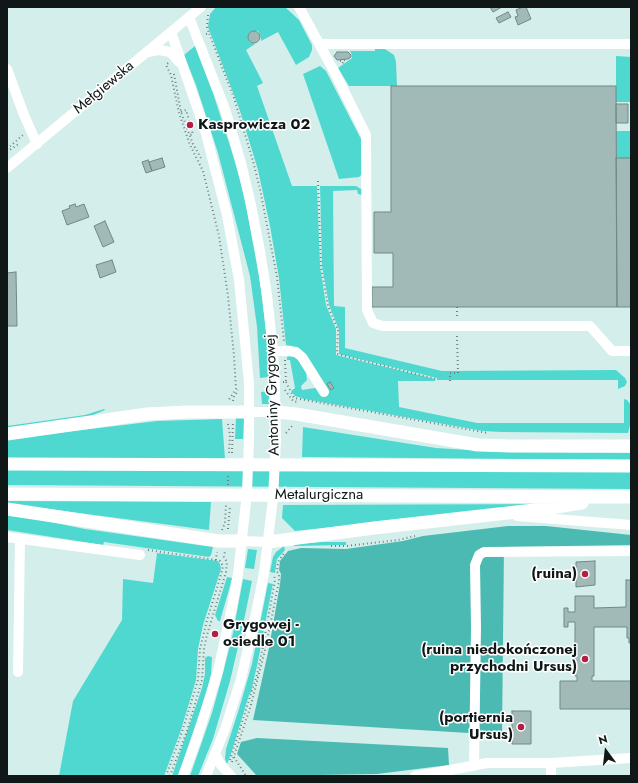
<!DOCTYPE html>
<html>
<head>
<meta charset="utf-8">
<style>
  body { margin:0 }
  #map { position:relative; width:638px; height:783px; overflow:hidden; background:#d4eeeb; font-family:Jost,sans-serif }
  canvas { display:block }
  .frame { position:absolute; inset:0; border:8px solid #0f1817; pointer-events:none }
  .north { position:absolute; left:586px; top:731px; width:40px; height:40px; -webkit-text-stroke:3px #fff; paint-order:stroke; rotate:345deg; font-size:11px; font-weight:700; line-height:16px; text-align:center; color:#0f1817 }
  .north::after { content:''; display:block; margin:auto; width:14px; height:18px; background:#0f1817; clip-path:polygon(50% 0,100% 100%,50% 72%,0 100%) }
</style>
</head>
<body>
<div id="map">
<canvas width="638" height="783"></canvas>
<div class="frame"></div>
<div class="north">N</div>
</div>
<script>
const ctx = document.querySelector('canvas').getContext('2d');
ctx.lineJoin = 'round';
function fillPath(path, color) {
  ctx.fillStyle = color;
  ctx.fill(path, 'evenodd');
}
function toPath(rows) {
  const path = new Path2D();
  for (const r of rows) {
    if (r.length === 3) {
      path.moveTo(r[0] + r[2], r[1]);
      path.arc(r[0], r[1], r[2], 0, 2 * Math.PI);
      continue;
    }
    path.moveTo(r[0], r[1]);
    for (let i = 2; i < r.length; i += 2) path.lineTo(r[i], r[i + 1]);
  }
  return path;
}
function strokePath(path, color, width, dash) {
  ctx.strokeStyle = color;
  ctx.lineWidth = width;
  ctx.lineCap = dash ? 'butt' : 'round';
  ctx.setLineDash(dash || []);
  ctx.stroke(path);
}
function drawText(font, color, halo, rows, align = 'center') {
  ctx.font = font + ' Jost,sans-serif';
  ctx.lineWidth = 3;
  ctx.setLineDash([]);
  ctx.textBaseline = 'middle';
  ctx.strokeStyle = halo;
  ctx.fillStyle = color;
  for (const [text, x, y, turn = 0] of rows) {
    ctx.save();
    ctx.translate(x, y);
    ctx.rotate((+turn || 0) * Math.PI / 180);
    ctx.textAlign = isNaN(turn) ? turn : align;
    if (halo) ctx.strokeText(text, 0, 0);
    ctx.fillText(text, 0, 0);
    ctx.restore();
  }
}
fillPath(toPath([
  [216,7,285,7,299,20,312,45,312,50,309,57,296,65,278,32,261,41,261,37,258,31,255,31,250,32,248,36,248,39,250,42,255,44,246,50,263,83,257,86,292,186,317,186,320,266,326,305,336,329,336,355,435,379,435,381,398,381,399,407,477,423,624,423,624,399,627,400,631,405,630,425,628,433,501,432,483,431,304,399,295,396,291,391,295,388,290,360,287,360,287,357,290,356,297,358,306,371,307,380,301,386,302,390,315,388,319,390,292,346,286,345,279,278,270,226,258,170,240,111,208,27,210,14],
  [195,46,214,96,231,149,243,190,259,276,266,329,269,377,260,378,257,327,250,276,218,153,196,85,184,55],
  [375,49,385,49,394,55,396,62,397,86,349,86,338,68,352,58,352,55,350,51,375,51],
  [616,56,631,57,631,102,616,102],
  [320,66,326,71,362,141,362,174,359,177,339,179,303,74],
  [616,131,631,131,631,158,616,158],
  [320,186,356,186,361,189,363,192,362,195,358,194,357,190,333,191,334,306,345,307,345,348,442,371,616,370,625,378,627,382,625,386,618,389,618,380,437,380,437,378,339,354,339,330,329,305,322,266],
  [269,391,269,404,262,404,261,392],
  [104,409,105,410,86,418,7,428,7,426,85,415],
  [236,418,244,418,243,439,235,439],
  [222,419,225,459,7,458,7,439,157,421],
  [303,427,436,448,501,452,631,453,631,460,302,457],
  [7,469,631,471,631,489,7,485],
  [7,501,211,502,209,530,25,506,7,503],
  [552,504,295,531,282,518,283,505],
  [7,513,85,529,213,547,211,555,209,557,104,542,103,545,7,530],
  [323,542,346,542,346,545,294,546,294,544],
  [284,546,285,550,277,559,275,573,270,572,273,557,276,552],
  [248,549,257,550,254,569,245,568],
  [157,553,218,561,220,564,221,569,203,625,198,649,196,680,180,733,164,776,59,776,73,701,122,620,123,579,153,583],
  [227,577,232,578,230,586,220,621,218,621,215,615],
  [243,579,252,581,242,630,230,681,213,739,198,776,190,776,212,713,222,677,233,633],
  [268,583,273,584,272,588,257,666,251,692,249,695,231,754,227,764,225,759,226,749,239,709,252,664],
  [208,656,212,657,211,674,206,694,178,776,172,776,202,688,205,674,205,658]
]), '#4fd8cf');
fillPath(toPath([
  [508,526,546,526,631,535,631,545,504,547,502,735,253,720,269,648,280,584,281,574,279,570,280,561,288,551,301,548,346,549,403,541,423,536],
  [257,738,448,748,449,765,377,774,257,776,237,754,241,742]
]), '#4bbab2');
const building = toPath([
  [490,7,502,7,493,12,490,7],
  [523,7,526,7,531,19,518,25,515,17,518,16,516,10,523,7],
  [508,12,511,17,499,23,496,18,508,12],
  [254,37,6],
  [337,52,348,52,351,55,351,57,348,59,337,60,334,56,337,52],
  [391,86,616,86,617,307,372,307,372,287,393,287,393,253,374,253,374,212,391,212,391,86],
  [616,104,628,104,628,123,616,123,616,104],
  [162,158,165,167,152,171,149,162,162,158],
  [616,158,631,158,631,307,617,307,616,158],
  [148,160,152,171,146,173,142,162,148,160],
  [75,204,76,207,84,204,89,217,67,225,62,211,70,208,69,206,75,204],
  [105,221,114,242,103,247,94,226,105,221],
  [112,260,116,272,100,278,96,265,112,260],
  [16,272,17,326,7,326,7,273,16,272],
  [330,382,334,388,331,390,327,384,330,382],
  [595,561,595,585,576,587,576,562,595,561],
  [626,580,631,580,631,643,629,643,629,638,627,638,627,627,594,627,594,676,592,676,592,681,631,681,631,709,560,709,560,681,577,681,577,676,575,676,575,622,568,622,568,627,564,627,564,608,568,608,568,612,575,612,575,596,594,596,594,608,626,607,626,580],
  [512,711,531,711,531,744,512,744,512,711]
]);
fillPath(building, '#a1bab7');
strokePath(building, '#718986', 1);
strokePath(toPath([
  [208,15,207,27,209,33],
  [206,34,209,33,222,67,234,98,253,161,260,189,277,277,284,341],
  [340,61,345,60,341,65],
  [168,63,166,65,171,75,179,113,190,145,203,171,219,236,228,296,234,356,236,389,228,401],
  [174,74,181,112,193,144,202,160],
  [181,112,186,110,193,134,190,135],
  [7,149,23,135],
  [7,152,20,143],
  [318,181,321,267,328,306,338,330,337,354,436,379,436,381],
  [457,307,457,316],
  [450,381,450,373,458,373,457,336],
  [283,382,286,382,285,360],
  [286,382,294,398,488,433],
  [285,390,293,401,297,402],
  [233,401,234,397,238,390],
  [228,424,230,435,229,453],
  [286,433,292,426],
  [232,453,233,422],
  [228,485,228,475],
  [228,529,230,506],
  [222,530,225,523,226,505],
  [331,546,346,546,398,540,415,536],
  [148,550,216,560],
  [234,757,246,776],
  [230,760,257,675,263,646,275,580,274,575],
  [232,762,251,705,266,646,279,581,279,574,277,572,278,562,285,552],
  [166,776,182,732,198,680,200,649,207,620,220,578,223,566,220,561,216,560,217,552],
  [170,776,187,731,202,680,204,649,207,635,226,572,227,562,224,557,225,551]
]), '#70817f', 2, [1, 3]);
strokePath(toPath([
  [299,7,335,73,366,135,367,310,373,323,383,326,590,326,612,351,631,351],
  [189,17,225,109,241,163,251,205,260,251,267,295,273,351,275,389,276,440,273,498,264,573,256,613,241,679,225,729,206,776],
  [171,32,205,130,227,215,239,280,249,383,249,439,247,493,238,574,233,602,218,671,197,738,183,776],
  [320,44,631,44],
  [148,52,159,50,170,52,179,62],
  [7,69,24,115,37,144],
  [7,168,201,7],
  [273,351,289,351,296,352,302,357,324,392],
  [250,412,276,412],
  [517,516,631,525],
  [7,537,140,555],
  [243,541,268,542],
  [18,672,20,539],
  [215,754,221,765,231,776],
  [474,766,476,627,475,565,479,555,484,552,631,551],
  [440,772,487,763,551,763,631,758],
  [415,776,440,772,440,776],
  [551,776,551,763]
]), '#fff', 10);
strokePath(toPath([
  [276,412,296,414,478,445,512,446,631,446],
  [7,434,147,414,187,412,250,412],
  [7,464,631,466],
  [7,494,631,497],
  [7,509,219,541,243,541],
  [268,542,374,528,543,509,582,503]
]), '#fff', 13);
for (const [x, y, r, color] of [
  [190,125,4,"#b21f42"],
  [585,574,4,"#b21f42"],
  [215,634,4,"#b21f42"],
  [585,659,4,"#b21f42"],
  [521,727,4,"#b21f42"]
]) {
  const dot = new Path2D();
  dot.arc(x, y, r, 0, 2 * Math.PI);
  ctx.fillStyle = color;
  ctx.fill(dot);
  strokePath(dot, '#fff', 1.5);
}
drawText('15px', '#0f1817', '#fff', [
  ["Mełgiewska",104,88,-40],
  ["Antoniny Grygowej",273,395,-92],
  ["Metalurgiczna",319,495]
]);
drawText('bold 15px', '#0f1817', '#fff', [
  ["Kasprowicza 02",198,125,"left"],
  ["(ruina)",577,574],
  ["Grygowej -",223,625,"left"],
  ["osiedle 01",223,642,"left"],
  ["(ruina niedokończonej",577,650],
  ["przychodni Ursus)",577,667],
  ["(portiernia",513,718],
  ["Ursus)",513,735]
], 'right');
</script>
</body>
</html>
